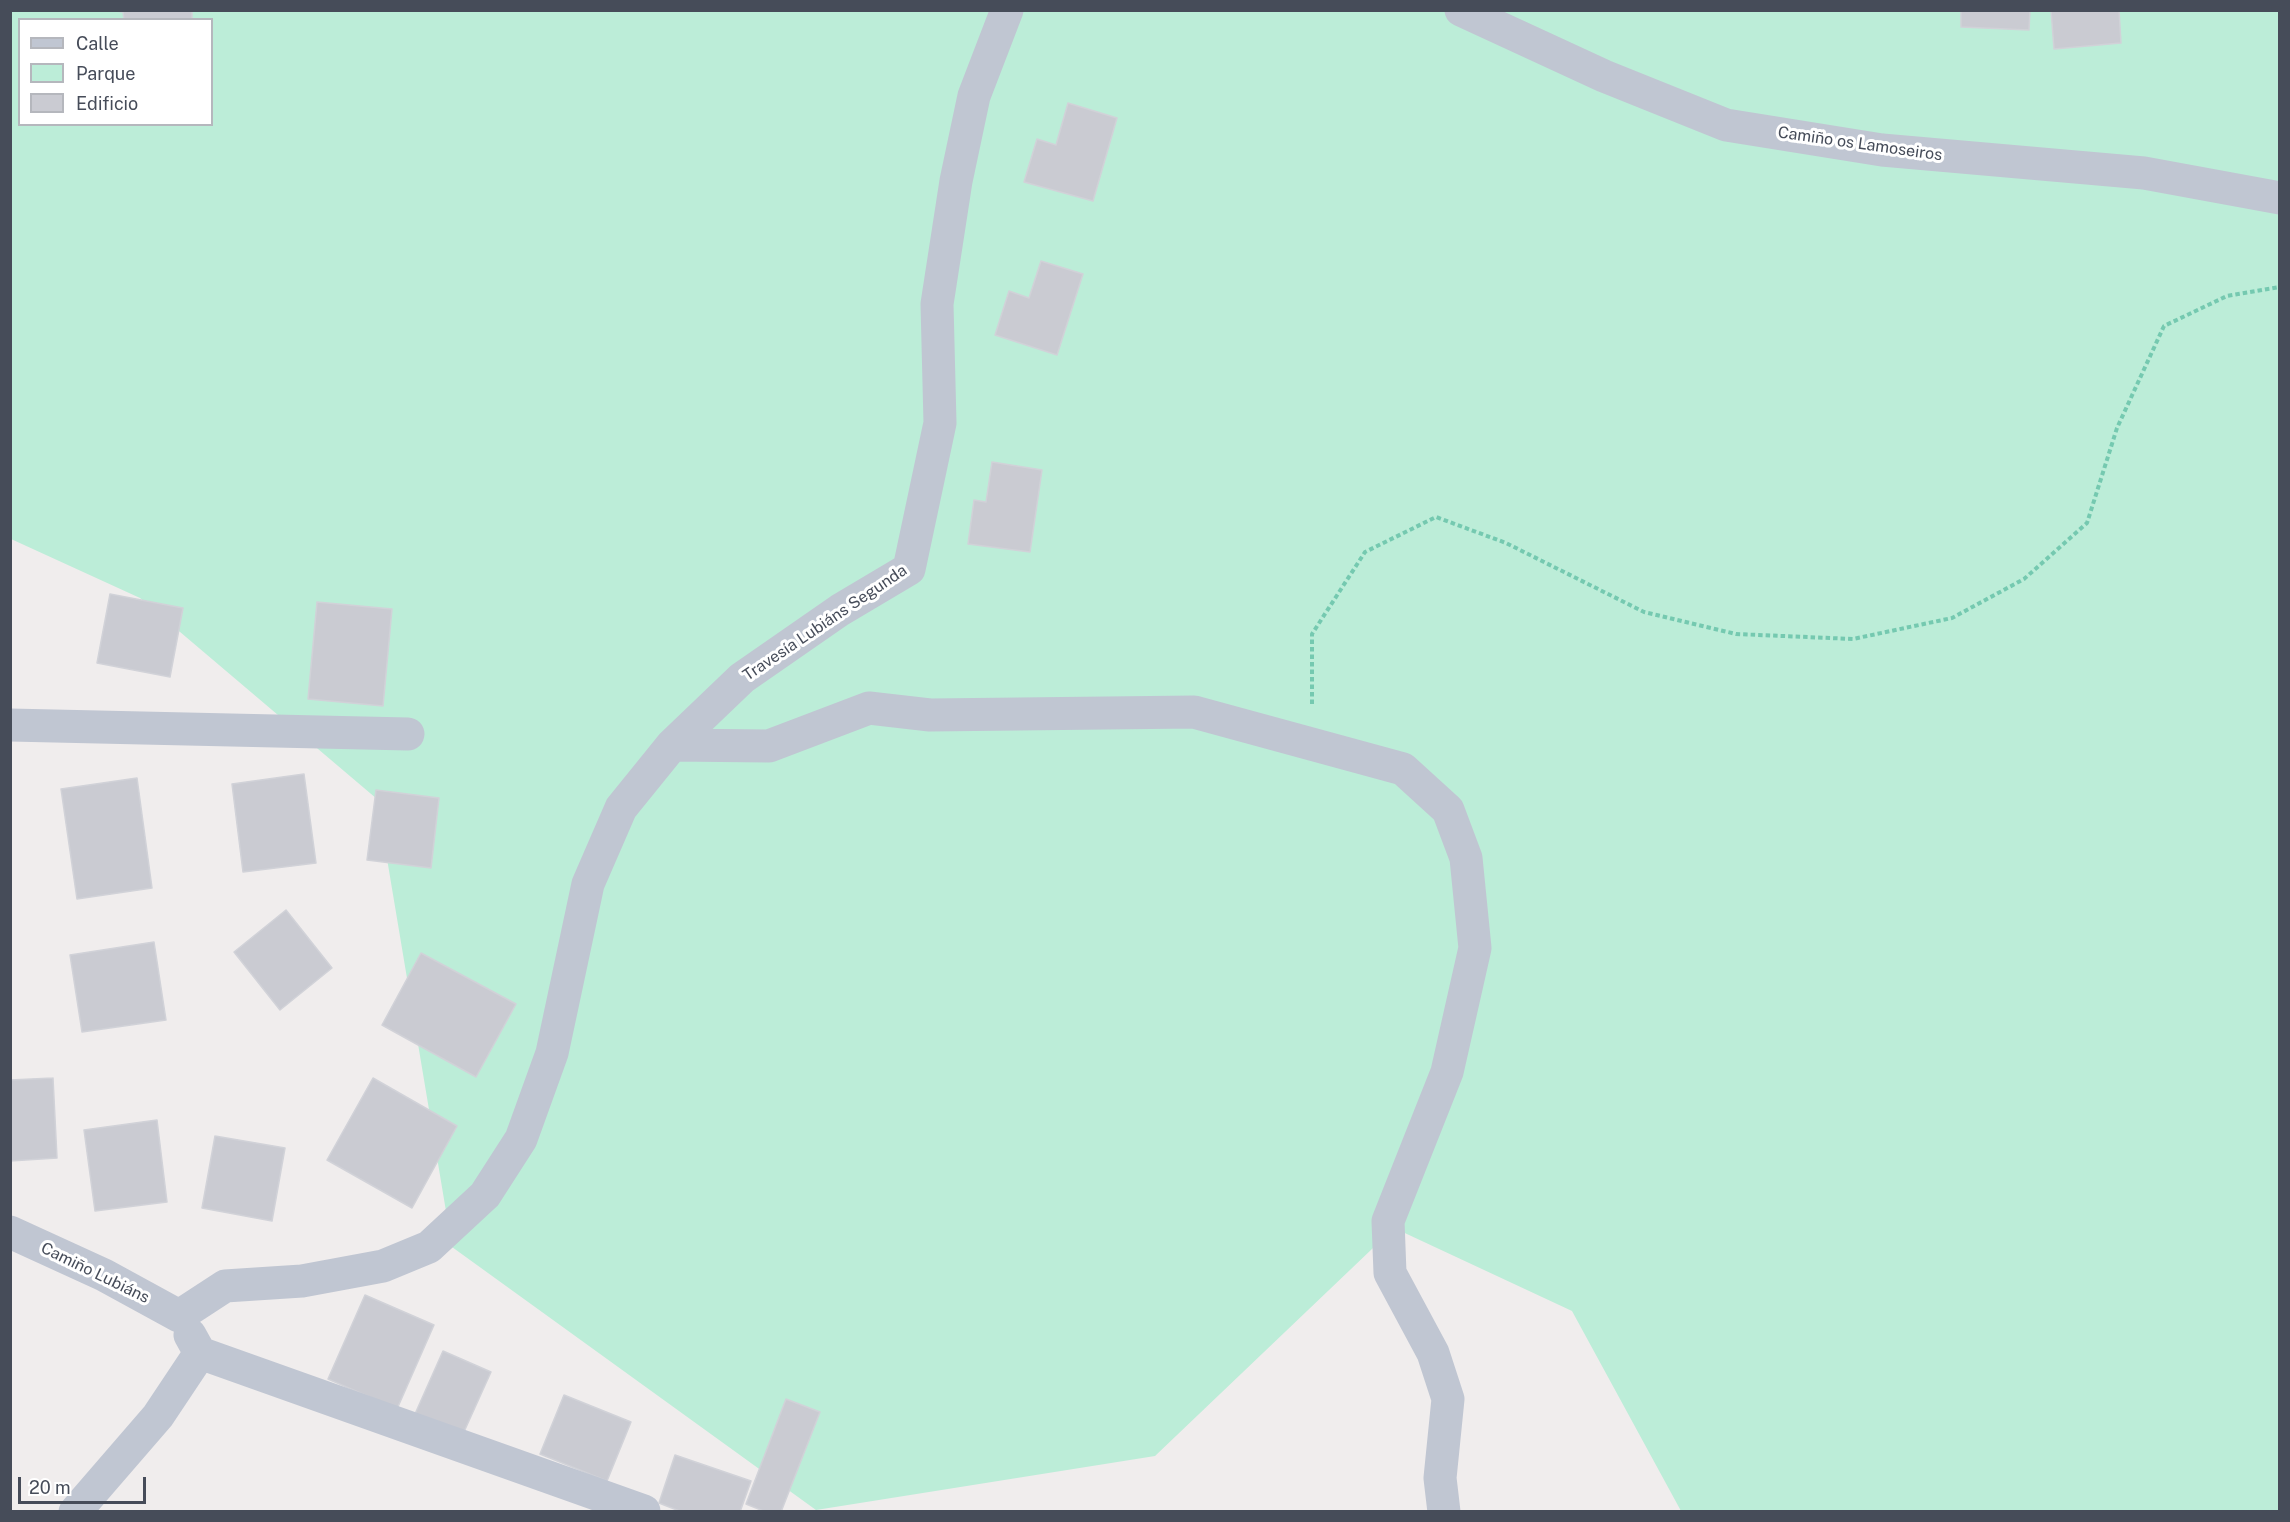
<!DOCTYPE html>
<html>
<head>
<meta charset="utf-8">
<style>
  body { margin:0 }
  #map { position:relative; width:2290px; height:1522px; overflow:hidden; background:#f0eded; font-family:"Public Sans",sans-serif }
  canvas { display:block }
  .frame { position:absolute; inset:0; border:12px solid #464c59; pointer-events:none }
  .legend { position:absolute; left:18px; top:18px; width:195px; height:108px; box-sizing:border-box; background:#fff; border:2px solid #b5b7bd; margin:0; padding:8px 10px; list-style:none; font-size:18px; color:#464c59 }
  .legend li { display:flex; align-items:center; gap:12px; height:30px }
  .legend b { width:30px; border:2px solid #b5b7bd }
  .scale { position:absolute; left:18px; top:1477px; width:128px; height:27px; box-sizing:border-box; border:3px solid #464c59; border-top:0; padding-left:8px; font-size:18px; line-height:21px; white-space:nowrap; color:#464c59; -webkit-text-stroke:4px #fff; paint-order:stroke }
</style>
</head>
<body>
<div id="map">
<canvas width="2290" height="1522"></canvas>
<div class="frame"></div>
<ul class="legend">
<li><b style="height:8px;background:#c0c6d2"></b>Calle</li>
<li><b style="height:16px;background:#bcedd8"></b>Parque</li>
<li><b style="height:16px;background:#cacbd2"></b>Edificio</li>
</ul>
<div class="scale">20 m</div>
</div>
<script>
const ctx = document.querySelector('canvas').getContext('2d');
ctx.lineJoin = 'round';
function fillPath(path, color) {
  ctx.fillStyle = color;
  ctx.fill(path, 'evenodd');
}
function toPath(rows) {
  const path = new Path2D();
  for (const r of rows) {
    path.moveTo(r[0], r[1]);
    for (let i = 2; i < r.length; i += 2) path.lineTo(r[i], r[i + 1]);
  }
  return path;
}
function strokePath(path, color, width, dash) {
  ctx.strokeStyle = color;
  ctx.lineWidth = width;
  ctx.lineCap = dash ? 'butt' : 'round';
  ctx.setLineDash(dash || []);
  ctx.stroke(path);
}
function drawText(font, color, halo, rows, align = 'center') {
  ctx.font = font + ' "Public Sans",sans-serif';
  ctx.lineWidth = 6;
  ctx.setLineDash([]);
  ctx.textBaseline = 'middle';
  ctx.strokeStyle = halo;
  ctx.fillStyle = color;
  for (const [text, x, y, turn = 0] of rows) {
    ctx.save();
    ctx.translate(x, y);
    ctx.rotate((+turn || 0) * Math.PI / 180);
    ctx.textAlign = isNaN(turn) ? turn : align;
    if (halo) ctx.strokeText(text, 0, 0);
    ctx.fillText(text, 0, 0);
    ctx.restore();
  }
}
fillPath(toPath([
  [11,11,2279,11,2279,1511,1681,1511,1572,1311,1394,1228,1155,1456,816,1510,452,1247,377,799,140,598,11,539],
  [20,20,212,20,212,124,20,124]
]), '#bcedd8');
const building = toPath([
  [108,10,192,10,192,20,124,20,123,12,108,10],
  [1961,10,2030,10,2029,30,1961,27,1961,10],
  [2051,10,2119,10,2121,43,2054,49,2051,10],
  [1068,103,1117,118,1093,201,1024,182,1037,139,1056,145,1068,103],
  [1041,261,1083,274,1057,355,995,335,1009,291,1029,298,1041,261],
  [992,462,1042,470,1030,552,968,544,974,500,986,502,992,462],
  [110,594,183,608,170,677,97,663,110,594],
  [317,602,392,609,383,706,308,699,317,602],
  [304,774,316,863,243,872,232,784,304,774],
  [137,778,152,888,77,899,61,789,137,778],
  [376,790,439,798,431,868,367,860,376,790],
  [286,910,332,968,280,1010,234,952,286,910],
  [154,942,166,1020,82,1032,70,955,154,942],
  [421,953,516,1004,476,1077,382,1025,421,953],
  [53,1078,57,1158,10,1161,10,1080,53,1078],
  [373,1078,457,1126,412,1208,327,1160,373,1078],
  [157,1120,167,1202,95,1211,84,1130,157,1120],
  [215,1136,285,1148,272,1221,202,1208,215,1136],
  [365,1295,434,1325,397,1409,328,1379,365,1295],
  [443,1351,491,1372,463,1434,415,1414,443,1351],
  [564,1395,631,1422,607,1481,540,1454,564,1395],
  [786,1399,820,1412,781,1512,766,1512,746,1504,786,1399],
  [675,1455,751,1481,740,1512,682,1512,659,1503,675,1455]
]);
fillPath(building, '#cacbd2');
strokePath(building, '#d1d2d8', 1.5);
strokePath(toPath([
  [1312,704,1312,634,1365,552,1436,517,1506,543,1644,612,1736,634,1853,639,1952,618,2024,579,2087,523,2117,428,2164,326,2227,296,2280,287]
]), '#75c9b0', 4, [4.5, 3]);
strokePath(toPath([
  [1461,10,1604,76,1726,125,1882,150,2144,173,2280,198],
  [10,725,408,734],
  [672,745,769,746,869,708,930,715,1194,712,1403,769,1448,810,1466,858,1475,948,1447,1072,1388,1221,1390,1273,1433,1353,1448,1399,1440,1478,1444,1512],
  [10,1232,104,1275,179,1316],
  [179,1316,225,1286,302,1281,383,1266,429,1247,485,1195,521,1139,552,1053,588,884,621,808,672,745,742,678,840,610,909,569,940,423,937,304,956,181,974,96,1007,10],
  [200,1353,644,1511],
  [75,1512,158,1416,200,1353,190,1335]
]), '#c0c6d2', 33);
drawText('16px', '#464c59', '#fff', [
  ["Camiño os Lamoseiros",1860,144,8],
  ["Travesía Lubiáns Segunda",825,623,-34],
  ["Camiño Lubiáns",95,1273,26]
]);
</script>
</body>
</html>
